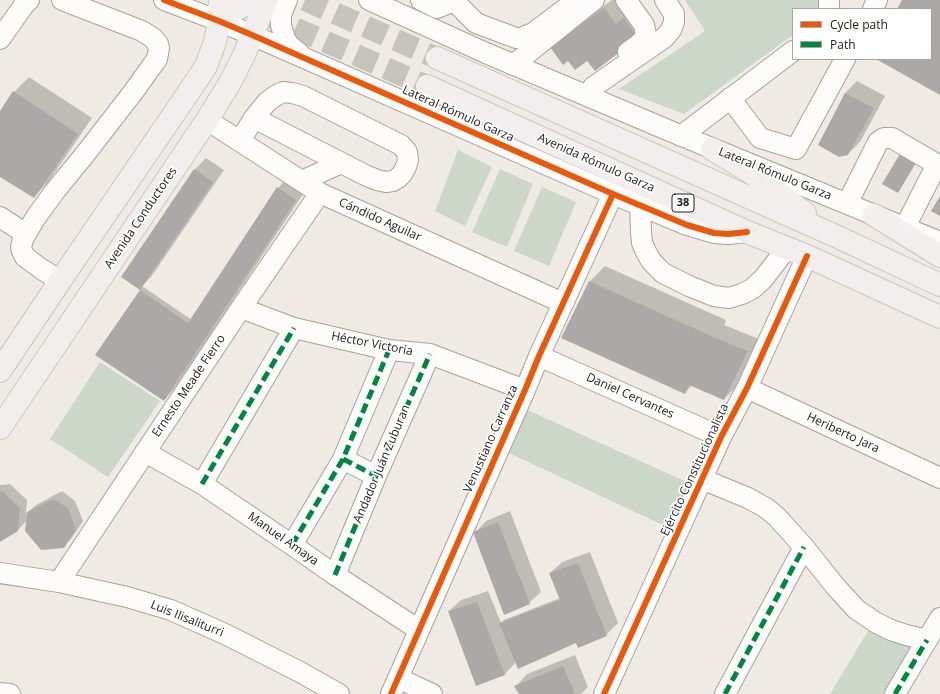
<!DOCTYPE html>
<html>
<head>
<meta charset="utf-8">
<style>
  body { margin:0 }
  #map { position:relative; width:940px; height:694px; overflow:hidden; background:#efebe4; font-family:"Open Sans",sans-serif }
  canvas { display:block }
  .legend { position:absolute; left:792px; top:8px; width:140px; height:52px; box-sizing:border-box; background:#fff; border:1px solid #a7a6a4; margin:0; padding:5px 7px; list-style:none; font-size:12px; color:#23201c }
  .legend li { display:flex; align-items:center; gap:8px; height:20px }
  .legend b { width:20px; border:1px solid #a7a6a4 }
</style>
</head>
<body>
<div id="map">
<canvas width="940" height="694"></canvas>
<ul class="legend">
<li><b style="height:5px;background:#e8590c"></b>Cycle path</li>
<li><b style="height:5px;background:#00873e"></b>Path</li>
</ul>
</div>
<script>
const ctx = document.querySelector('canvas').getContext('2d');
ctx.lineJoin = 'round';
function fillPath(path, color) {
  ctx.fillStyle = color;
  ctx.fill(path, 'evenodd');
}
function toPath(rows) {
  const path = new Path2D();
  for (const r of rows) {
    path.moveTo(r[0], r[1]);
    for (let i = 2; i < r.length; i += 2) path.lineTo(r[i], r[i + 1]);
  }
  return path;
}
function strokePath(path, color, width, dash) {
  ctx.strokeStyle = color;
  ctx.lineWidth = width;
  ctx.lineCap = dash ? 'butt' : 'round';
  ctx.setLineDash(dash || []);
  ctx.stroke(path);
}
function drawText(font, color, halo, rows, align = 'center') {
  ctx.font = font + ' "Open Sans",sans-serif';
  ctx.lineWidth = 3.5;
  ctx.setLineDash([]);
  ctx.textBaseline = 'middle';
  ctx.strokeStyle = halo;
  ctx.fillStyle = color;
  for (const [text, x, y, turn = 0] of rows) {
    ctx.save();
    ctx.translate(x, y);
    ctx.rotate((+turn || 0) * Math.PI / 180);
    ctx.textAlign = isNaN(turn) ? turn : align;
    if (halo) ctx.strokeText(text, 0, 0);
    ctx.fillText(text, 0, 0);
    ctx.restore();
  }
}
fillPath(toPath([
  [685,0,817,0,819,7,818,9,793,9,793,35,684,114,619,89,705,31],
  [458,150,492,167,465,226,435,211],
  [500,169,533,184,507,247,472,232],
  [542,187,576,202,549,266,514,251],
  [100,362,160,401,108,477,50,439],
  [525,409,689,483,667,527,507,452],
  [871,626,929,654,904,694,830,694]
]), '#ccd6c9');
fillPath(toPath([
  [612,0,619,0,636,7,637,37,587,60,563,36],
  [29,77,92,118,49,181,34,197,0,175,0,113,14,92],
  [857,81,885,96,860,142,848,154,819,145,845,93],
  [206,158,224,170,151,277,142,286,192,320,278,188,289,176,307,188,175,388,164,400,97,355,141,290,122,276,195,169],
  [919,158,901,188,898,192,883,184],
  [605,266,726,320,724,325,759,339,735,388,724,399,692,385,685,393,562,337,590,281],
  [10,484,27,500,26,514,36,505,62,491,75,501,83,521,71,539,63,547,27,520,18,530,0,541,0,485],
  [510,511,541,592,529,603,475,533,486,521],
  [590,552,618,623,606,635,577,642,516,662,505,674,477,684,449,611,461,600,488,591,501,623,504,620,560,598,550,573,562,562],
  [575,655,588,687,581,694,520,694,516,686,527,674]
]), '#0003');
fillPath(toPath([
  [902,0,940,0,940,95,876,59,931,59,931,9,897,9],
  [604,8,616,24,624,18,638,38,595,71,587,61,575,70,568,61,563,65,550,47],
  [13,91,78,134,34,198,0,177,0,111],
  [845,93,874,108,848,155,839,157,818,145],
  [901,152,916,162,898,193,882,184],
  [194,169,213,182,140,290,121,277],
  [277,187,296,200,164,401,95,355,140,290,188,323],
  [940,196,940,216,931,211],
  [589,281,711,336,748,351,724,400,689,385,685,394,561,338],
  [2,491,20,508,18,531,0,542,0,492],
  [53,499,68,508,76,530,64,548,41,550,25,531,27,512],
  [498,522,530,604,504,615,473,532],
  [578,563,607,636,578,648,576,643,518,669,499,623,560,600,549,573],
  [477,602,505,675,476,686,448,611],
  [563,666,575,694,519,694,514,686]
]), '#aba8a7');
strokePath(toPath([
  [305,0,437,58],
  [265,15,427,86]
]), '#c6c2bc', 22, [22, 11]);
const minor = toPath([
  [164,0,219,21,252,35,613,194,687,225,714,233,728,234,747,232],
  [287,0,282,12,281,17,281,25,285,39,289,45,300,54],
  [369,0,486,53,670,131,940,242],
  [421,0,437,8,454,1,476,23,516,38,521,38,533,33,577,0],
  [626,0,644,25,646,35,644,39,638,45,628,52],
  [829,9,829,0],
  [873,9,877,0],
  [0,39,24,5,29,0],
  [513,65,594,0],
  [589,97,593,87,664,38,671,30,674,22,674,14,665,0],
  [730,98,760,138,796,149,845,59],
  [207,120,320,193,563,303],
  [681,136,793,51],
  [240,141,254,118,267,102,275,96,283,92,292,93,303,96,401,145,407,152,408,160,406,167,402,174,398,178,393,181,386,182,377,180,365,175,254,118],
  [302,181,341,163],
  [847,204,878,142,884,138,892,138,940,166],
  [640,205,641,232,642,243,646,252,652,262,663,273,689,286,714,296,729,298,742,294,752,289,763,279,787,248],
  [0,217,26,234],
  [905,227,937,164],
  [60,281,40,268,25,257,22,251,21,247,23,239,36,217,55,191,86,153,134,91,149,70,157,59,159,48,158,44,153,38,142,31,62,0],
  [241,308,294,328,389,350,430,354,525,390],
  [539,356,721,437],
  [747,388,940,478],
  [145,452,202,484,292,545,335,575,419,630],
  [343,459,376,476],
  [702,479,748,498,766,508,777,517,804,547,835,586,856,609,875,622,891,630,906,635,927,640],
  [202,484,294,328],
  [292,545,343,459,389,350],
  [0,573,59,582,127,597,171,610,227,635,300,672,339,694],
  [335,575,376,476,430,354],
  [59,582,241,308,320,193],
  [398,678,432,694],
  [0,693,10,694],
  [391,694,525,390,539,356,613,194],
  [604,694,702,479,721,437,747,388,807,256],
  [725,694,804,547],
  [895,694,940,618]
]);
const major = toPath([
  [219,21,231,12,254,0],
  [437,58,840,238,940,285],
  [427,86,747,232,807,256,940,317],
  [712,149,750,172,805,213],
  [874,215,940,256],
  [0,371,60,281,199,77,206,66,215,42,219,21,220,0],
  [0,428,207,120,231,81,244,55,267,0]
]);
strokePath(minor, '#a5a29c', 22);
strokePath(major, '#c9c7c4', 24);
strokePath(minor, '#fdfcfb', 20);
strokePath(major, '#f3eeee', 22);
strokePath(toPath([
  [343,459,376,476],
  [202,484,294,328],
  [292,545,343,459,389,350],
  [335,575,376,476,430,354],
  [725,694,804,547],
  [895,694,927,640]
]), '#00873e', 5, [10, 5]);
strokePath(toPath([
  [164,0,219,21,252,35,613,194,687,225,714,233,728,234,747,232],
  [391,694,525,390,539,356,613,194],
  [604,694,702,479,721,437,747,388,807,256]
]), '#e8590c', 6);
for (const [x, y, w] of [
  [683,203,22]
]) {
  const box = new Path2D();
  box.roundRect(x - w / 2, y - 9, w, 18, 3);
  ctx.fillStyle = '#fff';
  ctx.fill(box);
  strokePath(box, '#23201c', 1);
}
drawText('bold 11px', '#23201c', null, [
  ["38",683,203]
]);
drawText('12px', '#23201c', '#fff', [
  ["Lateral Rómulo Garza",458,114,24],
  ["Avenida Rómulo Garza",596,163,24],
  ["Lateral Rómulo Garza",775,174,22],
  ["Avenida Conductores",141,218,-56],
  ["Cándido Aguilar",380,220,24],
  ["Héctor Victoria",372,344,11],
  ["Ernesto Meade Fierro",189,386,-56],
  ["Daniel Cervantes",630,396,24],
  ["Heriberto Jara",843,433,25],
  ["Venustiano Carranza",491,439,-66],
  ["Andador Juán Zuburan",382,464,-67],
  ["Ejército Constitucionalista",695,470,-65],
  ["Manuel Amaya",283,539,35],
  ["Luis Ilisaliturri",187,619,22]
]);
</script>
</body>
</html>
